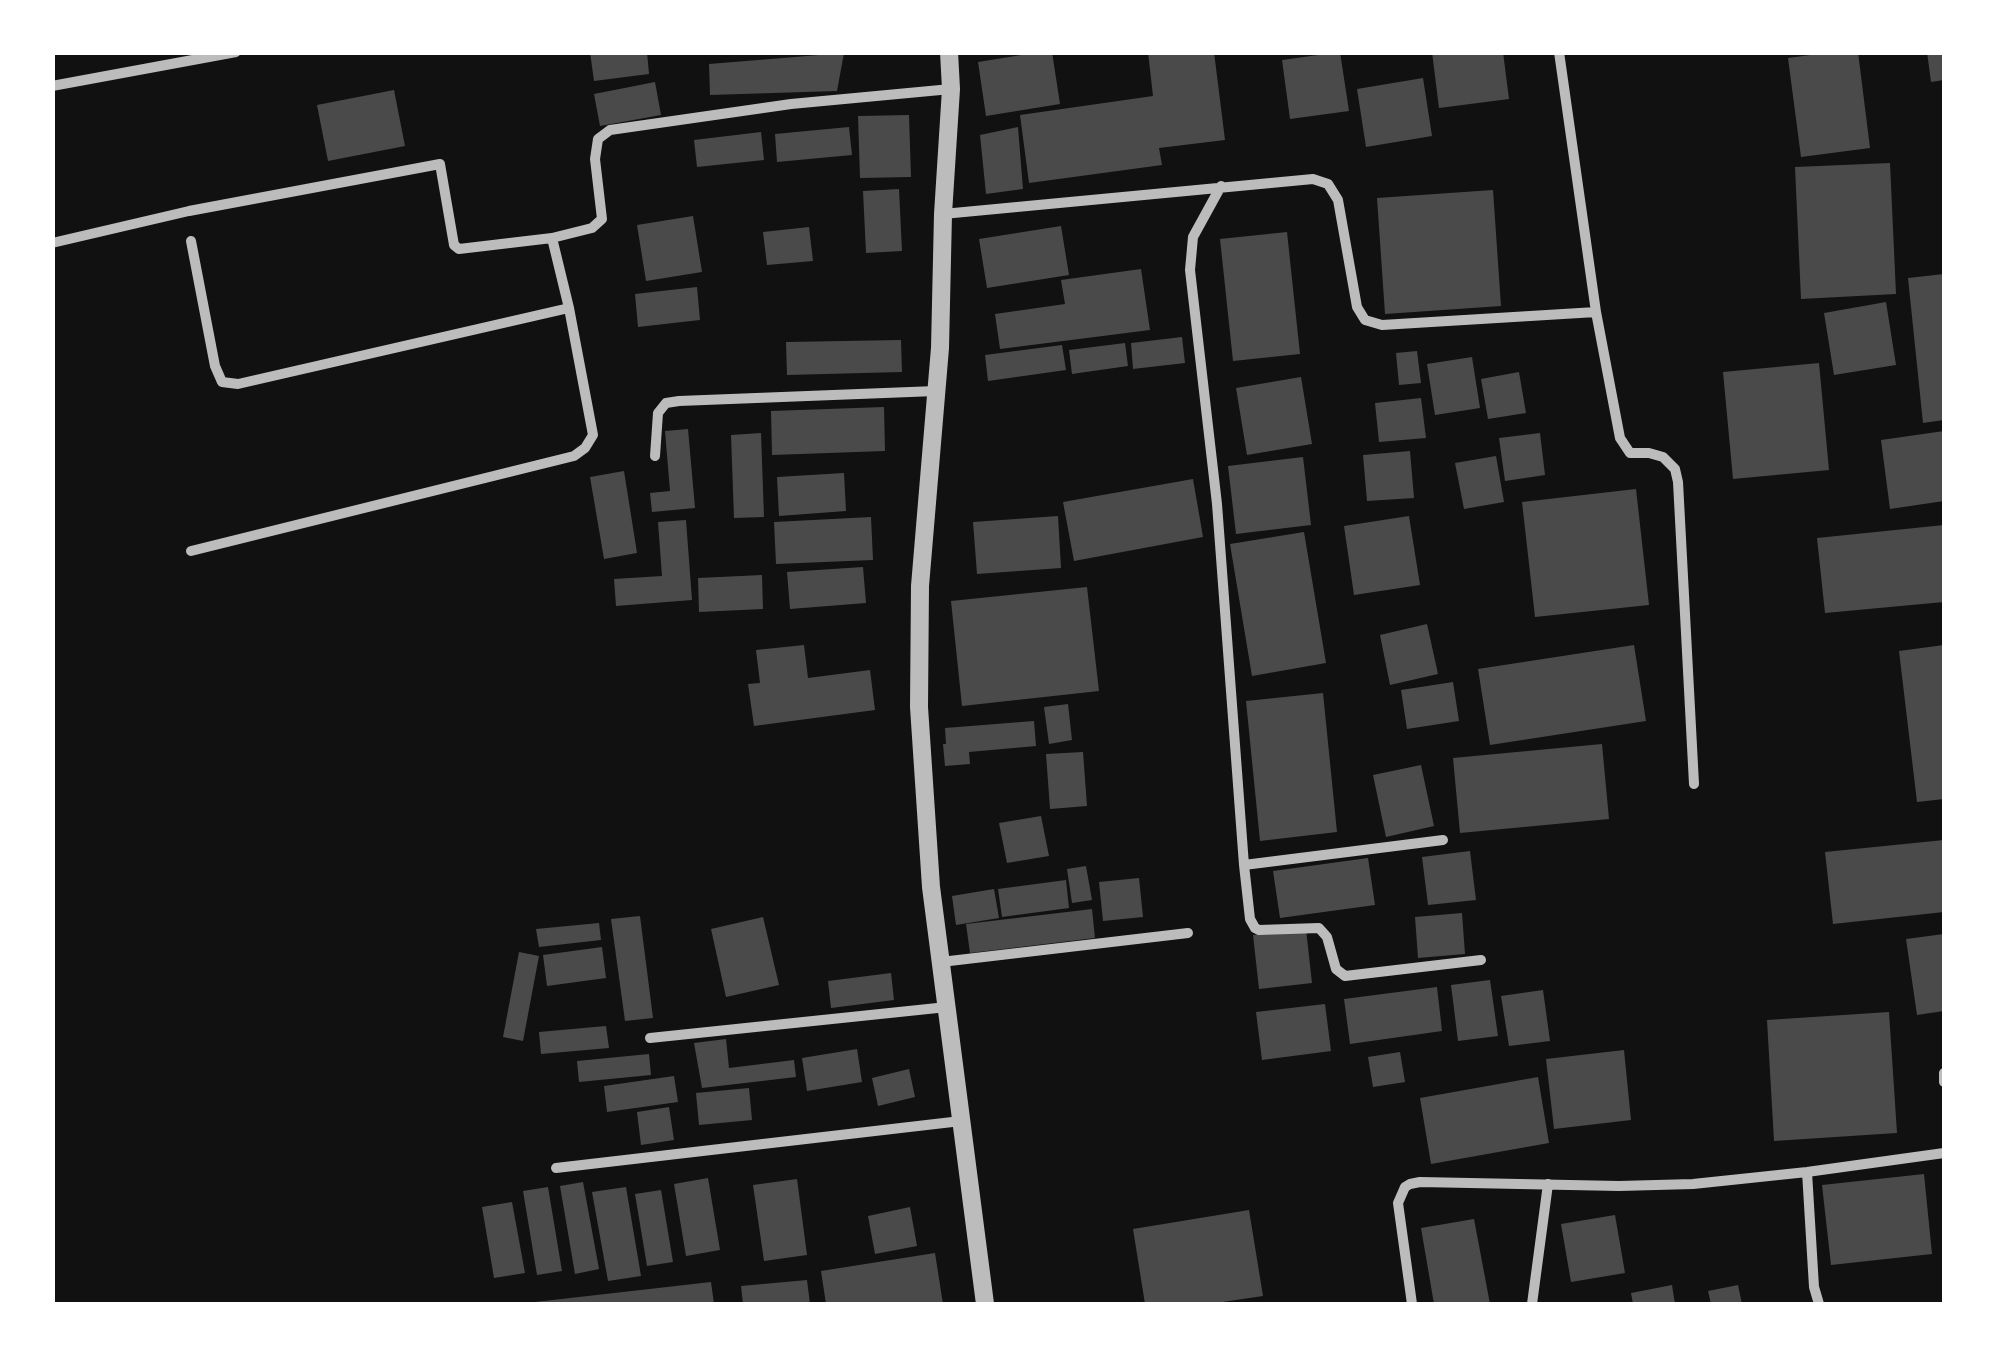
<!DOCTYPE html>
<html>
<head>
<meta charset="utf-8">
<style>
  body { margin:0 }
  #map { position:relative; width:1997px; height:1357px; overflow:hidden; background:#111; font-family:"Space Grotesk",sans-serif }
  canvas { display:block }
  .frame { position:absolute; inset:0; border:55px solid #fff; pointer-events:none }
</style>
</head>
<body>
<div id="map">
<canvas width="1997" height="1357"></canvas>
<div class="frame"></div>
</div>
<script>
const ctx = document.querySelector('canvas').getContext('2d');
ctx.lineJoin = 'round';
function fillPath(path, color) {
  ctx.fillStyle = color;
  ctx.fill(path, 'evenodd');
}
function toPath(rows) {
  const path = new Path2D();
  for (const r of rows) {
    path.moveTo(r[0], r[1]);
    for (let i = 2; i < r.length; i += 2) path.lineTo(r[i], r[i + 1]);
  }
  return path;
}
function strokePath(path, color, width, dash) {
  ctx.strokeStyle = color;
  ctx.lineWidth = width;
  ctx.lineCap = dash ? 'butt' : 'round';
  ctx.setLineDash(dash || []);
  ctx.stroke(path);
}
fillPath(toPath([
  [590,52,647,52,649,74,594,81],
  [1040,52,1052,52,1060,104,986,116,978,62],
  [1148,52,1214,52,1225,140,1159,148,1162,165,1029,183,1020,115,1153,96],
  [1340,52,1349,111,1290,119,1282,60],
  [1432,52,1503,52,1509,99,1439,108],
  [1833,52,1858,52,1870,148,1801,157,1788,58],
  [1927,52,1944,52,1944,80,1931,82],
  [844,53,837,91,710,95,709,64],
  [1423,78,1432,136,1366,147,1357,89],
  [655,82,661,115,600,126,594,94],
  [394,90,405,146,328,161,317,105],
  [909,115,911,177,860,178,858,116],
  [849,127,852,155,777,162,775,134],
  [1018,127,1023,189,986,194,980,135],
  [761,132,764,160,697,167,694,140],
  [1890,163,1896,294,1801,299,1795,167],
  [899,189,902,251,866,253,863,191],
  [1493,190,1501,306,1385,314,1377,198],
  [693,216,702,272,646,281,637,225],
  [1061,226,1069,275,987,288,979,239],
  [809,227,813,261,767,265,763,232],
  [1287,232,1300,354,1233,361,1220,239],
  [1141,269,1150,330,1000,349,995,314,1065,304,1061,280],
  [1944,274,1944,420,1923,423,1908,278],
  [697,287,700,320,638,327,635,294],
  [1886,302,1896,365,1834,375,1824,313],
  [1182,337,1185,363,1133,369,1131,343],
  [901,340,902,372,787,375,786,342],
  [1125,343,1128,366,1072,374,1069,350],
  [1062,345,1066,370,988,381,985,355],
  [1417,351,1421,383,1399,385,1396,353],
  [1472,357,1480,408,1435,415,1427,364],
  [1819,363,1829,470,1733,479,1723,372],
  [1519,372,1526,413,1488,419,1481,379],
  [1301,377,1312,444,1247,455,1236,388],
  [1421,398,1426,438,1379,442,1375,403],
  [884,407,885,451,772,455,771,411],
  [688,429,695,508,652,512,650,493,670,491,665,431],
  [1944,431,1944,501,1890,509,1881,440],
  [761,433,764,517,734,518,731,435],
  [1540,433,1545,475,1505,481,1499,438],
  [1410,451,1414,498,1367,501,1363,455],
  [1496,456,1504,502,1464,509,1455,463],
  [1303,457,1311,525,1236,534,1228,466],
  [624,471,637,553,604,559,590,477],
  [844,473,846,511,779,516,777,477],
  [1193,479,1203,537,1074,561,1063,502],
  [1636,489,1649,605,1535,617,1522,502],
  [1058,516,1061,568,977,574,973,522],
  [1409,516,1420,585,1354,595,1344,526],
  [871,517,873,560,776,564,774,522],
  [686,520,692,600,616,606,614,579,662,576,658,522],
  [1944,525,1944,602,1825,613,1817,538],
  [1304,532,1326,663,1252,676,1230,544],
  [863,567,866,603,790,609,787,572],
  [762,575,763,609,699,612,698,578],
  [1087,587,1099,691,962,706,951,601],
  [1427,624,1438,674,1390,685,1380,635],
  [804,645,808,678,870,670,875,710,754,726,748,684,760,683,756,650],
  [1634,645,1646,721,1490,745,1478,669],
  [1944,645,1944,799,1917,802,1899,651],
  [1453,682,1459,721,1407,729,1401,690],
  [1323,693,1337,832,1260,841,1246,701],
  [1068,704,1072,740,1049,744,1044,707],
  [1034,721,1036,746,969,752,970,764,945,766,943,744,946,744,945,728],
  [1602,744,1609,819,1460,833,1453,758],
  [1083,752,1087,806,1050,809,1046,754],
  [1421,765,1434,826,1386,837,1373,775],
  [1041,816,1049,856,1007,863,999,823],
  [1944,840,1944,912,1833,924,1825,852],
  [1470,851,1476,900,1428,905,1422,857],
  [1368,858,1375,905,1280,918,1273,871],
  [1086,866,1092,900,1072,903,1067,869],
  [1139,878,1143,917,1103,921,1099,882],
  [1066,880,1069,908,1002,917,998,889],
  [994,889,999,918,956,925,952,896],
  [1092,909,1095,938,970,953,966,924],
  [1462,913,1465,954,1418,958,1415,917],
  [640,916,653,1018,625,1021,611,919],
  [763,917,779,985,726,997,711,929],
  [599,923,601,940,539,947,536,929],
  [1306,929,1312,983,1259,989,1253,935],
  [1944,934,1944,1011,1917,1015,1906,939],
  [602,947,606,978,547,986,543,955],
  [519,952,539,956,523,1041,503,1037],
  [891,973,894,1000,831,1008,828,981],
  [1490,980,1498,1036,1458,1041,1451,985],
  [1437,987,1442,1031,1350,1044,1344,999],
  [1543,990,1550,1041,1509,1046,1501,996],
  [1325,1004,1331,1051,1262,1060,1256,1012],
  [1889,1012,1897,1133,1774,1141,1767,1020],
  [606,1026,609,1048,541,1054,539,1032],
  [726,1039,729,1068,794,1060,796,1077,702,1088,694,1043],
  [857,1049,862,1082,807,1091,802,1058],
  [1624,1050,1631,1120,1554,1129,1546,1059],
  [1400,1052,1405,1082,1373,1087,1368,1057],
  [649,1054,651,1075,579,1082,577,1061],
  [909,1069,915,1097,878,1106,872,1078],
  [674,1076,678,1102,607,1112,604,1086],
  [1538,1077,1549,1143,1431,1164,1420,1098],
  [749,1088,752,1120,699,1125,696,1093],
  [669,1107,674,1140,641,1145,637,1112],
  [1924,1174,1932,1254,1831,1265,1822,1185],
  [708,1178,720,1250,686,1256,674,1184],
  [797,1179,807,1255,764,1261,753,1185],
  [583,1182,599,1269,575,1274,560,1186],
  [548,1187,562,1271,537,1275,523,1191],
  [626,1187,641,1276,608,1281,592,1192],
  [661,1190,673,1262,647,1266,635,1194],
  [512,1202,525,1273,494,1278,482,1207],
  [910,1207,917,1246,875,1254,868,1216],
  [1249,1210,1263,1296,1209,1304,1145,1304,1133,1229],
  [1615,1215,1625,1273,1571,1282,1561,1224],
  [1474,1219,1490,1304,1434,1304,1421,1228],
  [935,1253,943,1304,826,1304,821,1271],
  [807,1280,810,1304,743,1304,741,1286],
  [711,1282,714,1304,535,1304,535,1302],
  [1672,1285,1675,1304,1633,1304,1631,1293],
  [1738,1285,1742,1304,1711,1304,1708,1291]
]), '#4a4a4a');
strokePath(toPath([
  [1559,52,1596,312,1620,438,1630,453,1649,453,1663,457,1675,469,1678,482,1694,784],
  [52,86,236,52],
  [1221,186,1193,237,1190,270,1217,504,1244,865,1443,840],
  [943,214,1313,179,1328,184,1338,200,1357,307,1365,320,1382,325,1596,312],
  [191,241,215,366,222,382,238,384,569,308],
  [52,243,189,211,440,164,454,245,459,249,552,238,592,228,602,219,595,159,598,139,610,130,791,104,951,89],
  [655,456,658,413,666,403,679,401,936,391],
  [191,551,574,456,585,448,593,435,569,308,552,238],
  [1244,865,1250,919,1255,928,1259,930,1319,928,1327,937,1336,969,1345,976,1481,960],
  [941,962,1188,933],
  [650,1038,947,1007],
  [1944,1073,1944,1082],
  [556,1168,961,1121],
  [1807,1172,1814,1287,1819,1304],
  [1412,1304,1398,1203,1405,1187,1410,1184,1420,1182,1619,1186,1693,1184,1807,1172,1944,1153],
  [1532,1304,1548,1184]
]), '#bcbcbc', 10);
strokePath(toPath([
  [949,52,951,89,943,214,940,348,920,586,919,707,931,887,985,1304]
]), '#bcbcbc', 18);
</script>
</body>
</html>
